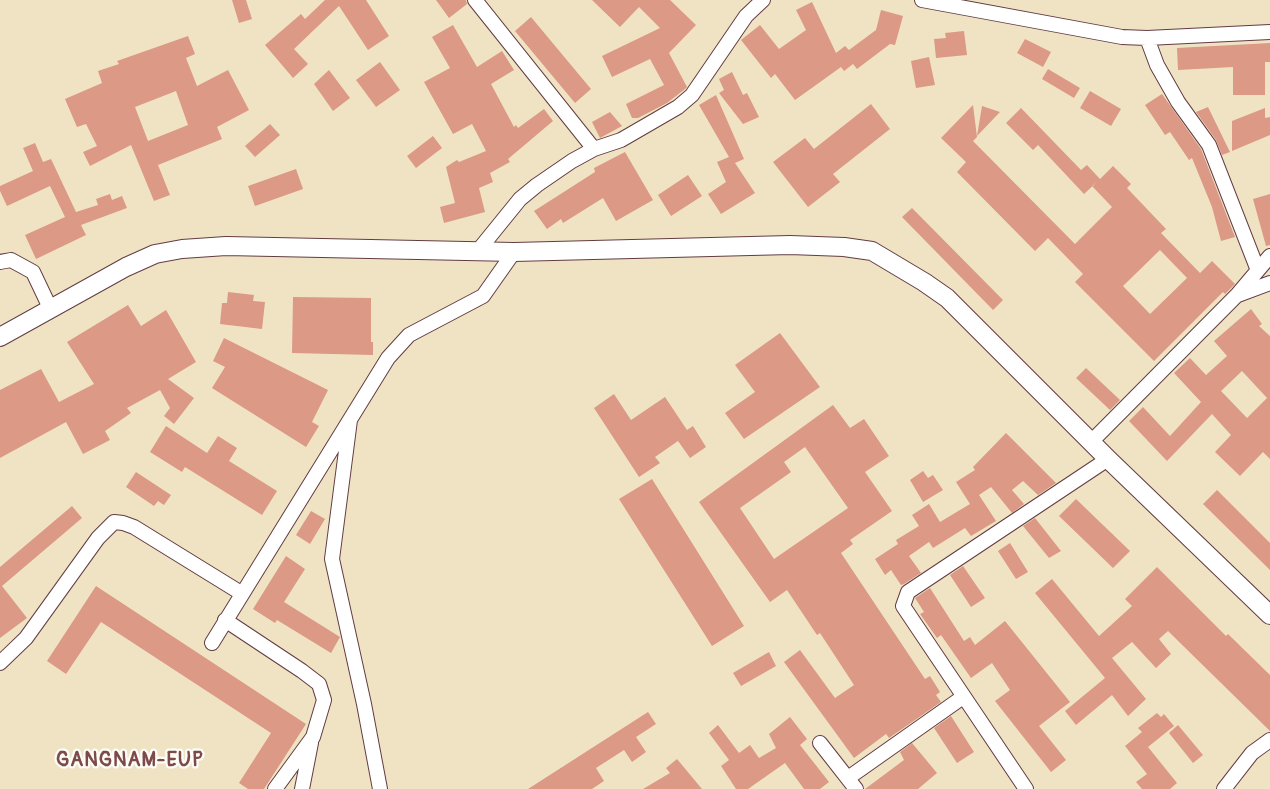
<!DOCTYPE html>
<html>
<head>
<meta charset="utf-8">
<style>
  body { margin:0 }
  canvas { display:block; background:#efe3c4 }
</style>
</head>
<body>
<canvas width="1270" height="789"></canvas>
<script>
const ctx = document.querySelector('canvas').getContext('2d');
ctx.lineJoin = 'round';
function fillPath(path, color) {
  ctx.fillStyle = color;
  ctx.fill(path, 'evenodd');
}
function toPath(rows) {
  const path = new Path2D();
  for (const r of rows) {
    path.moveTo(r[0], r[1]);
    for (let i = 2; i < r.length; i += 2) path.lineTo(r[i], r[i + 1]);
  }
  return path;
}
function strokePath(path, color, width, dash) {
  ctx.strokeStyle = color;
  ctx.lineWidth = width;
  ctx.lineCap = dash ? 'butt' : 'round';
  ctx.setLineDash(dash || []);
  ctx.stroke(path);
}
function drawText(font, color, halo, rows, align = 'center') {
  ctx.font = font + ' Pangolin,sans-serif';
  ctx.lineWidth = 4.5;
  ctx.setLineDash([]);
  ctx.textBaseline = 'middle';
  ctx.strokeStyle = halo;
  ctx.fillStyle = color;
  for (const [text, x, y, turn = 0] of rows) {
    ctx.save();
    ctx.translate(x, y);
    ctx.rotate((+turn || 0) * Math.PI / 180);
    ctx.textAlign = isNaN(turn) ? turn : align;
    if (halo) ctx.strokeText(text, 0, 0);
    ctx.fillText(text, 0, 0);
    ctx.restore();
  }
}
fillPath(toPath([
  [232,0,246,0,252,19,239,23],
  [325,0,366,0,389,36,368,50,339,6,294,49,308,64,293,78,265,45,301,14,305,19],
  [436,0,466,0,467,4,449,18],
  [592,0,670,0,696,25,669,53,687,87,685,89,667,103,638,118,632,118,626,104,664,85,650,59,612,77,602,56,660,28,639,7,620,27],
  [812,2,836,53,845,46,849,50,876,30,881,10,903,16,895,45,890,44,857,69,853,64,844,71,841,67,795,100,775,74,771,78,741,40,760,25,779,49,806,30,796,10],
  [531,17,591,89,575,103,515,31],
  [453,25,477,67,502,51,514,70,491,84,514,127,516,125,518,128,544,109,553,121,508,159,510,162,490,173,493,182,479,188,485,212,444,223,440,207,455,203,446,167,457,160,459,162,486,151,472,124,453,134,424,82,450,68,432,37],
  [964,31,967,55,936,58,934,39,946,38,945,33],
  [188,36,195,54,186,58,197,86,228,70,249,110,217,127,222,139,158,165,170,195,154,201,131,145,90,166,83,152,97,146,86,124,77,127,65,99,102,83,98,71,119,64,117,61],
  [176,91,188,125,148,141,135,107],
  [1025,39,1051,52,1043,67,1017,53],
  [1270,43,1270,62,1265,62,1265,95,1233,95,1233,67,1178,70,1177,48],
  [929,57,935,85,916,88,911,61],
  [380,62,400,90,376,107,356,80],
  [1048,69,1080,88,1074,98,1042,79],
  [329,70,350,98,333,111,314,84],
  [732,72,743,95,747,93,759,117,743,124,719,93,724,90,719,79],
  [1090,91,1121,109,1111,126,1080,108],
  [1162,94,1201,149,1235,237,1221,241,1212,207,1192,158,1189,160,1170,132,1165,135,1145,105],
  [716,95,744,159,735,163,755,193,721,214,708,194,726,182,717,162,729,157,699,105],
  [871,104,890,129,833,174,840,182,808,207,773,162,805,138,814,149],
  [973,105,977,137,973,141,1075,244,1112,207,1092,186,1097,182,1084,194,1038,145,1033,150,1006,123,1021,108,1081,170,1087,165,1100,179,1113,166,1131,184,1127,188,1166,229,1161,233,1200,273,1212,261,1235,284,1225,294,1223,292,1154,361,1075,282,1083,274,1048,238,1035,251,957,172,966,162,941,138],
  [1160,250,1187,278,1150,314,1123,286],
  [982,106,1000,112,977,136],
  [1208,107,1230,152,1222,155,1216,140,1196,112],
  [1265,108,1265,118,1270,117,1270,135,1232,151,1232,121],
  [610,112,622,126,600,138,592,122],
  [270,124,280,135,255,157,245,146],
  [433,136,442,148,416,168,407,156],
  [35,143,43,162,51,159,76,212,98,205,96,199,110,194,112,200,122,196,127,208,81,225,86,235,36,259,25,235,65,217,50,186,7,206,0,191,0,186,33,171,23,148],
  [625,152,653,200,616,221,603,198,563,223,561,219,547,229,534,211,595,172,594,168],
  [296,169,303,189,255,206,248,186],
  [688,175,702,196,671,216,658,195],
  [1270,194,1270,245,1266,246,1253,199],
  [912,208,1003,300,993,310,902,217],
  [228,292,254,295,253,301,265,302,262,329,220,324,222,303,227,303],
  [293,297,371,298,371,342,373,342,373,355,292,353],
  [128,305,141,326,166,310,196,362,168,379,194,398,174,424,164,416,170,408,160,390,127,408,131,413,105,431,110,440,83,454,66,422,0,458,0,390,41,369,59,402,94,384,67,342],
  [1251,309,1262,324,1259,326,1270,336,1270,459,1263,452,1240,476,1215,452,1231,435,1212,414,1167,461,1129,421,1143,407,1170,436,1201,402,1174,373,1190,358,1206,375,1227,356,1214,341],
  [1242,371,1267,398,1247,418,1221,391],
  [780,333,820,387,744,439,725,413,755,392,735,365],
  [224,338,328,390,312,422,319,426,306,447,212,388,225,367,213,361],
  [1086,368,1120,400,1110,410,1076,378],
  [614,394,631,420,665,397,687,430,693,426,706,447,690,458,678,441,655,457,660,463,639,477,594,408],
  [833,405,850,428,864,419,889,456,865,472,892,511,850,540,853,544,841,553,925,679,930,676,940,692,936,695,941,702,889,738,886,734,854,758,784,662,800,650,835,698,854,685,820,633,817,635,787,590,770,602,699,502],
  [805,447,848,508,774,559,740,508,791,472,784,462],
  [166,426,207,453,218,436,237,448,229,461,277,491,262,515,185,467,182,472,150,452],
  [1006,433,1056,483,1038,495,1023,481,1012,490,1024,504,1012,513,991,487,979,495,996,521,971,536,965,528,933,548,929,542,909,556,921,573,904,584,901,585,891,570,885,575,875,559,898,544,896,540,919,526,912,515,929,504,940,522,970,504,956,482,975,470,973,467],
  [923,471,928,478,933,475,943,490,923,502,910,480],
  [136,472,171,495,164,505,158,501,154,506,126,487],
  [652,479,744,626,712,646,619,499],
  [1217,490,1270,543,1270,570,1203,504],
  [1076,499,1130,551,1113,568,1059,516],
  [72,506,82,518,2,586,27,618,0,638,0,567],
  [311,511,325,519,310,544,296,535],
  [1035,518,1061,551,1049,558,1023,526],
  [1010,543,1028,572,1016,579,998,551],
  [286,556,305,569,284,602,340,637,331,653,277,620,275,623,253,609],
  [963,566,985,598,971,607,950,575],
  [1157,567,1226,636,1228,634,1270,675,1270,731,1168,631,1159,639,1171,654,1156,668,1132,642,1112,658,1146,699,1128,716,1112,695,1076,725,1065,711,1105,678,1035,593,1052,579,1099,636,1132,606,1125,599],
  [96,586,306,724,264,789,248,789,239,783,271,733,101,622,66,674,47,661],
  [930,588,964,641,970,637,975,645,1005,621,1070,702,1039,726,1066,760,1051,772,995,701,1010,690,992,663,971,678,941,635,937,638,920,614,924,612,915,598],
  [769,652,776,666,741,686,733,673],
  [648,712,656,724,636,737,646,752,632,762,624,750,596,768,604,781,592,789,528,789],
  [1157,713,1161,717,1164,714,1174,726,1148,747,1177,783,1170,789,1142,789,1136,782,1147,774,1125,746,1142,732,1138,728],
  [951,716,974,752,957,763,934,728],
  [790,717,807,739,800,745,829,782,820,789,804,789,785,763,748,789,736,789,721,766,729,760,709,733,718,725,739,753,750,745,759,758,776,748,769,734],
  [1178,725,1203,755,1193,763,1169,733],
  [912,743,937,773,918,789,865,789,904,760,900,752],
  [677,759,702,789,643,789,670,773,666,768]
]), '#dc9985');
const minor = toPath([
  [475,0,594,149],
  [922,0,1122,37,1147,38,1270,32],
  [1147,38,1157,65,1178,102,1209,145,1257,268],
  [477,252,520,199,537,185,572,161,594,149,621,140,678,107,692,95,746,16,763,0],
  [0,262,11,260,33,272,51,310],
  [1238,295,1270,283],
  [350,420,332,559,364,704,380,789],
  [1091,442,1237,295,1270,256],
  [225,620,302,671,319,684,324,700,313,737,275,789],
  [212,643,388,358,409,335,483,296,514,252],
  [0,663,26,638,98,538,114,522,123,523,134,527,241,593],
  [820,743,856,789],
  [848,778,963,697],
  [302,789,311,743],
  [1026,789,903,606,908,592,1108,459],
  [1224,789,1252,753,1270,740]
]);
const tertiary = toPath([
  [0,337,126,267,155,254,182,249,226,246,514,252,790,245,844,247,872,251,924,282,947,298,1108,459,1270,615]
]);
strokePath(minor, '#633c42', 16);
strokePath(tertiary, '#633c42', 20);
strokePath(minor, '#fff', 14);
strokePath(tertiary, '#fff', 18);
ctx.letterSpacing = '1px';
drawText('bold 20px', '#7d4a4a', '#fdfcf7', [
  ["GANGNAM-EUP",130,761]
]);
ctx.letterSpacing = '0px';
</script>
</body>
</html>
